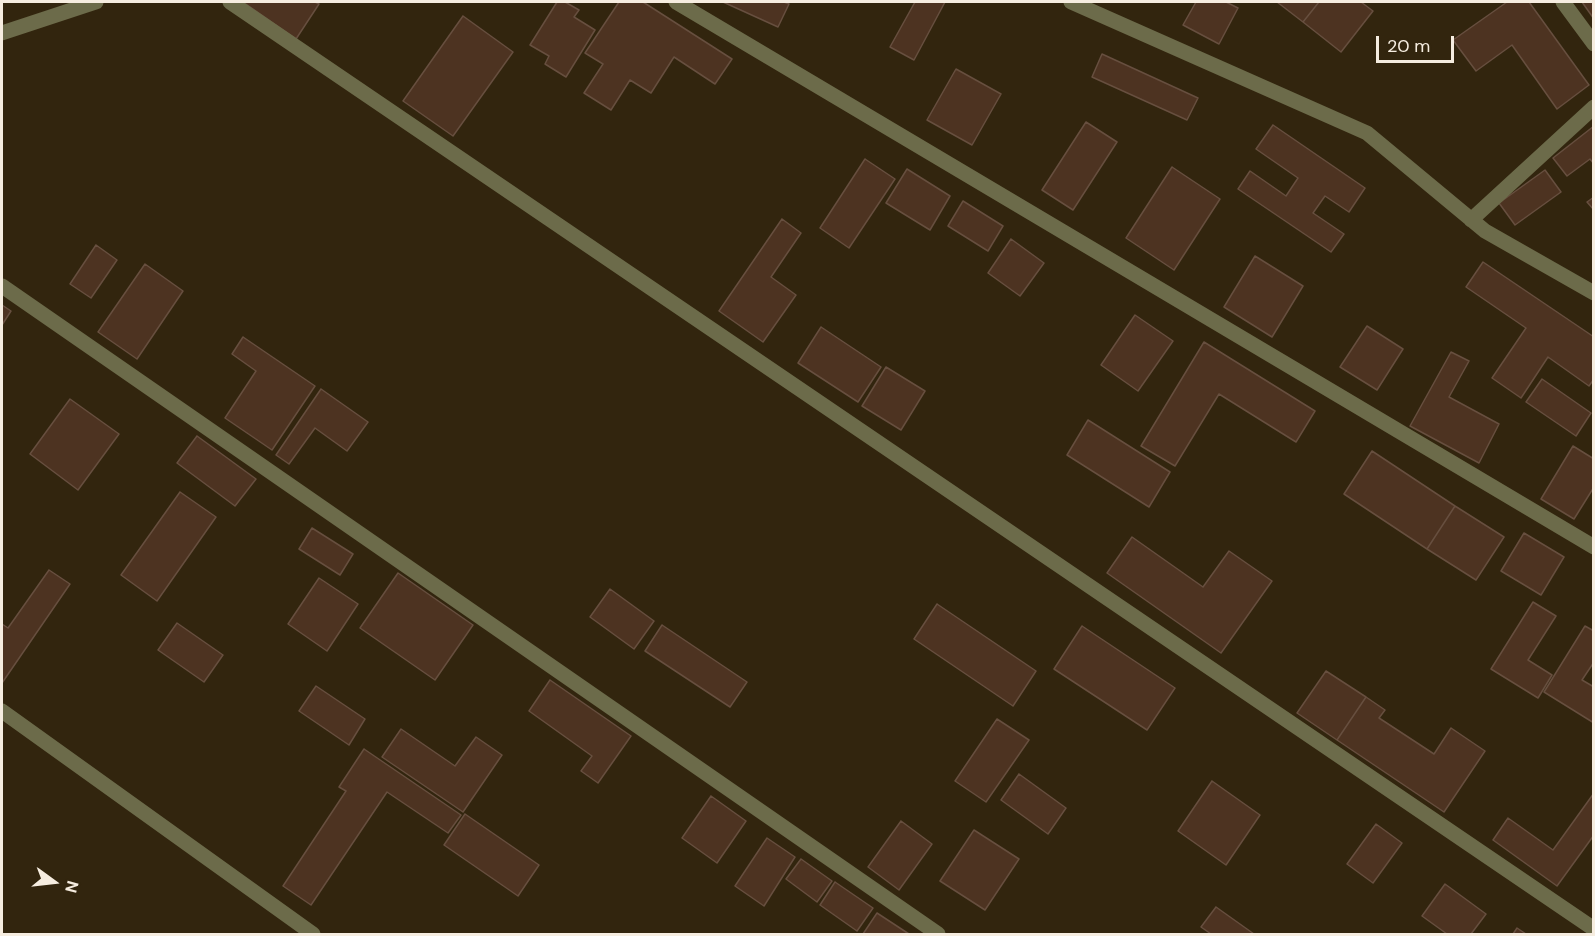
<!DOCTYPE html>
<html>
<head>
<meta charset="utf-8">
<style>
  body { margin:0 }
  #map { position:relative; width:1595px; height:936px; overflow:hidden; background:#32250e; font-family:"DM Sans",sans-serif }
  canvas { display:block }
  .frame { position:absolute; inset:0; border:3px solid #f6ede0; pointer-events:none }
  .north { position:absolute; left:24px; top:852px; width:60px; height:60px; -webkit-text-stroke:4px #32250e; paint-order:stroke; rotate:105deg; font-size:16px; font-weight:700; line-height:24px; text-align:center; color:#f6ede0 }
  .north::after { content:''; display:block; margin:auto; width:21px; height:27px; background:#f6ede0; clip-path:polygon(50% 0,100% 100%,50% 72%,0 100%) }
  .scale { position:absolute; left:1376px; top:36px; width:78px; height:27px; box-sizing:border-box; border:3px solid #f6ede0; border-top:0; padding-left:8px; font-size:18px; line-height:21px; white-space:nowrap; color:#f6ede0; -webkit-text-stroke:4px #32250e; paint-order:stroke }
</style>
</head>
<body>
<div id="map">
<canvas width="1595" height="936"></canvas>
<div class="frame"></div>
<div class="north">N</div>
<div class="scale">20 m</div>
</div>
<script>
const ctx = document.querySelector('canvas').getContext('2d');
ctx.lineJoin = 'round';
function fillPath(path, color) {
  ctx.fillStyle = color;
  ctx.fill(path, 'evenodd');
}
function toPath(rows) {
  const path = new Path2D();
  for (const r of rows) {
    path.moveTo(r[0], r[1]);
    for (let i = 2; i < r.length; i += 2) path.lineTo(r[i], r[i + 1]);
  }
  return path;
}
function strokePath(path, color, width, dash) {
  ctx.strokeStyle = color;
  ctx.lineWidth = width;
  ctx.lineCap = dash ? 'butt' : 'round';
  ctx.setLineDash(dash || []);
  ctx.stroke(path);
}
const building = toPath([
  [243,2,315,2,319,4,296,39,243,2],
  [557,2,565,2,579,10,574,17,595,30,566,77,545,64,549,56,530,45,557,2],
  [619,2,643,2,732,59,715,84,674,57,651,93,630,80,611,110,584,93,603,64,585,53,619,2],
  [723,2,784,2,789,4,778,27,723,2],
  [915,2,945,2,914,60,890,47,915,2],
  [1196,2,1226,2,1238,8,1219,44,1183,25,1196,2],
  [1277,2,1319,2,1303,22,1277,2],
  [1319,2,1361,2,1373,11,1341,52,1303,22,1319,2],
  [1507,2,1529,2,1589,85,1557,109,1512,45,1476,71,1453,40,1507,2],
  [1582,2,1594,2,1594,19,1582,2],
  [463,16,513,52,453,136,403,101,463,16],
  [1102,54,1198,98,1187,120,1092,77,1102,54],
  [956,69,1001,94,972,145,927,120,956,69],
  [1086,122,1117,142,1073,210,1042,190,1086,122],
  [1273,125,1365,188,1349,212,1325,196,1313,213,1344,234,1331,252,1238,189,1250,171,1286,196,1298,178,1256,149,1273,125],
  [1594,126,1594,164,1590,159,1567,176,1553,158,1594,126],
  [865,159,895,179,849,248,820,228,865,159],
  [1172,167,1220,199,1174,270,1126,238,1172,167],
  [907,169,950,196,930,230,886,203,907,169],
  [1545,170,1561,192,1515,225,1499,203,1545,170],
  [1594,197,1594,210,1587,202,1594,197],
  [963,201,1003,226,988,251,948,226,963,201],
  [782,219,801,233,771,277,796,295,763,342,719,311,782,219],
  [1011,239,1044,263,1020,296,988,273,1011,239],
  [96,245,117,260,91,298,70,284,96,245],
  [1255,256,1303,286,1272,337,1224,307,1255,256],
  [1483,262,1594,337,1594,379,1589,386,1548,357,1521,398,1492,378,1526,328,1466,287,1483,262],
  [145,264,183,291,137,359,98,332,145,264],
  [2,305,11,311,2,325,2,305],
  [1135,315,1173,341,1138,391,1101,365,1135,315],
  [1367,326,1403,349,1377,390,1340,367,1367,326],
  [821,327,881,367,858,402,798,363,821,327],
  [243,337,315,386,272,450,225,418,256,371,232,354,243,337],
  [1204,342,1315,411,1296,442,1219,394,1175,466,1141,446,1204,342],
  [1451,352,1469,361,1449,397,1499,424,1479,463,1410,426,1451,352],
  [886,367,925,391,901,430,862,406,886,367],
  [1542,379,1591,413,1576,436,1526,402,1542,379],
  [321,389,368,422,347,451,315,428,289,464,276,455,321,389],
  [70,399,119,434,78,490,30,454,70,399],
  [1088,420,1170,472,1149,507,1067,455,1088,420],
  [197,436,256,479,235,506,177,463,197,436],
  [1573,446,1594,459,1594,487,1574,519,1541,499,1573,446],
  [1372,451,1455,506,1427,549,1344,494,1372,451],
  [180,492,216,517,157,601,121,575,180,492],
  [1455,506,1504,537,1476,580,1427,549,1455,506],
  [312,528,353,554,340,575,299,549,312,528],
  [1524,533,1564,557,1541,595,1501,571,1524,533],
  [1132,537,1203,587,1229,551,1272,581,1221,653,1107,573,1132,537],
  [49,570,70,584,2,683,2,624,8,628,49,570],
  [398,573,473,625,435,680,360,628,398,573],
  [319,578,358,604,327,651,288,624,319,578],
  [610,589,654,621,634,649,590,617,610,589],
  [1533,602,1556,616,1528,660,1552,675,1538,698,1491,669,1533,602],
  [937,604,1036,671,1013,706,914,639,937,604],
  [177,623,223,655,204,682,158,650,177,623],
  [662,625,747,682,730,707,645,651,662,625],
  [1082,626,1175,688,1147,730,1054,669,1082,626],
  [1585,626,1594,631,1594,662,1582,680,1594,687,1594,723,1544,692,1585,626],
  [1326,671,1366,697,1337,740,1297,713,1326,671],
  [550,680,631,736,598,783,581,771,592,756,529,711,550,680],
  [316,686,365,719,349,745,299,711,316,686],
  [1366,697,1385,710,1379,718,1434,754,1451,728,1485,751,1444,812,1337,740,1366,697],
  [997,719,1029,740,986,802,955,781,997,719],
  [401,729,455,766,476,737,502,755,463,812,382,757,401,729],
  [364,749,461,815,448,833,387,792,311,905,283,886,346,791,339,787,364,749],
  [1019,774,1066,808,1048,834,1001,800,1019,774],
  [1212,781,1260,815,1226,865,1178,831,1212,781],
  [1594,793,1594,835,1557,886,1493,840,1508,818,1553,850,1594,793],
  [711,796,746,821,717,863,682,838,711,796],
  [465,814,539,865,518,896,444,845,465,814],
  [901,821,932,844,899,890,868,867,901,821],
  [1376,824,1402,843,1373,883,1347,864,1376,824],
  [974,830,1019,859,985,910,940,881,974,830],
  [767,838,795,857,764,906,735,886,767,838],
  [801,859,832,881,817,902,786,879,801,859],
  [835,882,873,908,857,931,820,905,835,882],
  [1445,884,1486,914,1471,934,1447,934,1422,916,1445,884],
  [1216,907,1254,934,1211,934,1201,927,1216,907],
  [877,913,909,934,863,934,877,913],
  [1517,928,1526,934,1513,934,1517,928]
]);
fillPath(building, '#4d3321');
strokePath(building, '#674f3f', 1.5);
strokePath(toPath([
  [230,2,1594,929],
  [676,2,1594,547],
  [1071,2,1367,133,1485,231,1594,293],
  [1563,2,1594,44],
  [2,33,96,2],
  [1471,220,1594,107],
  [2,286,938,934],
  [2,711,313,934]
]), '#6c6b4a', 15);
</script>
</body>
</html>
